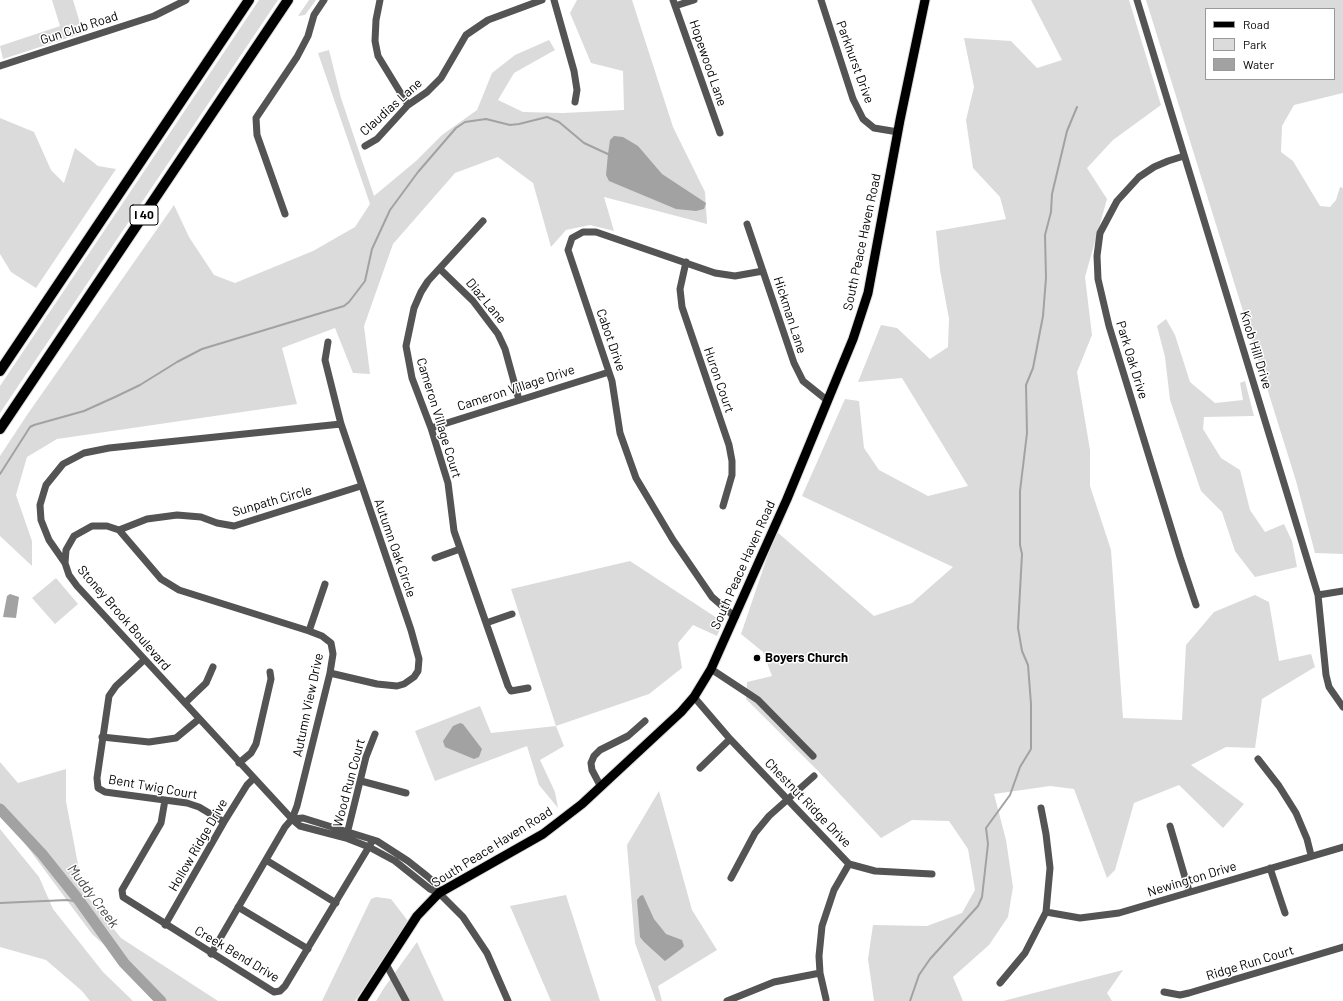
<!DOCTYPE html>
<html>
<head>
<meta charset="utf-8">
<style>
  body { margin:0 }
  #map { position:relative; width:1343px; height:1001px; overflow:hidden; background:#fff; font-family:Barlow,sans-serif }
  canvas { display:block }
  .legend { position:absolute; left:1205px; top:8px; width:130px; height:72px; box-sizing:border-box; background:#fff; border:1px solid #999; margin:0; padding:5px 7px; list-style:none; font-size:12px; color:#000 }
  .legend li { display:flex; align-items:center; gap:8px; height:20px }
  .legend b { width:20px; border:1px solid #999 }
</style>
</head>
<body>
<div id="map">
<canvas width="1343" height="1001"></canvas>
<ul class="legend">
<li><b style="height:5px;background:#000"></b>Road</li>
<li><b style="height:11px;background:#dbdbdb"></b>Park</li>
<li><b style="height:11px;background:#a2a2a2"></b>Water</li>
</ul>
</div>
<script>
const ctx = document.querySelector('canvas').getContext('2d');
ctx.lineJoin = 'round';
function fillPath(path, color) {
  ctx.fillStyle = color;
  ctx.fill(path, 'evenodd');
}
function toPath(rows) {
  const path = new Path2D();
  for (const r of rows) {
    path.moveTo(r[0], r[1]);
    for (let i = 2; i < r.length; i += 2) path.lineTo(r[i], r[i + 1]);
  }
  return path;
}
function strokePath(path, color, width, dash) {
  ctx.strokeStyle = color;
  ctx.lineWidth = width;
  ctx.lineCap = dash ? 'butt' : 'round';
  ctx.setLineDash(dash || []);
  ctx.stroke(path);
}
function drawText(font, color, halo, rows, align = 'center') {
  ctx.font = font + ' Barlow,sans-serif';
  ctx.lineWidth = 3;
  ctx.setLineDash([]);
  ctx.textBaseline = 'middle';
  ctx.strokeStyle = halo;
  ctx.fillStyle = color;
  for (const [text, x, y, turn = 0] of rows) {
    ctx.save();
    ctx.translate(x, y);
    ctx.rotate((+turn || 0) * Math.PI / 180);
    ctx.textAlign = isNaN(turn) ? turn : align;
    if (halo) ctx.strokeText(text, 0, 0);
    ctx.fillText(text, 0, 0);
    ctx.restore();
  }
}
fillPath(toPath([
  [52,0,73,0,83,33,3,59,0,46,60,26],
  [259,0,278,0,0,413,0,386],
  [309,0,316,0,305,15,298,16],
  [577,0,632,0,673,127,705,192,707,224,604,197,614,231,590,225,566,230,551,247,533,183,498,157,455,173,393,244,364,326,370,374,353,373,335,328,282,348,297,404,57,439,27,457,16,495,32,541,32,566,0,536,0,456,27,415,174,205,189,237,214,275,235,283,313,251,355,227,370,204,318,53,329,50,341,98,374,196,416,161,442,135,477,110,492,73,515,55,549,40,555,50,514,73,498,100,523,112,563,113,624,110,623,71,591,63,570,13],
  [1031,0,1129,0,1161,105,1113,140,1087,168,1107,199,1085,277,1092,335,1077,372,1090,450,1090,486,1111,550,1123,718,1182,720,1186,645,1214,612,1255,595,1269,602,1279,661,1311,654,1315,667,1262,699,1255,748,1226,747,1191,765,1244,804,1223,828,1179,785,1134,803,1115,870,1107,878,1074,789,1050,786,994,794,1006,840,1013,887,1008,917,989,945,953,977,963,1001,874,1001,868,959,873,925,927,926,962,913,975,890,968,849,949,821,912,820,881,838,820,773,746,699,747,682,772,676,763,652,741,634,776,531,874,616,912,603,953,567,802,496,845,399,859,401,864,448,879,470,928,496,968,486,902,378,858,382,881,325,897,328,930,359,948,347,949,319,940,270,936,231,1006,219,1000,197,973,168,966,120,974,87,964,38,1011,41,1037,68,1062,60],
  [1146,0,1343,0,1343,93,1294,105,1282,126,1281,152,1293,161,1320,206,1330,207,1336,200,1340,187,1343,188,1343,554,1315,553,1296,481],
  [1206,9,1334,9,1334,79,1206,79],
  [0,118,34,132,51,170,64,183,75,148,98,166,116,169,36,288,11,272,0,254],
  [1166,319,1175,335,1190,382,1215,403,1243,400,1240,383,1245,381,1254,416,1204,417,1203,429,1221,458,1240,470,1250,510,1265,532,1284,524,1292,541,1297,567,1255,577,1235,551,1222,512,1201,491,1170,400,1165,357,1157,326],
  [630,561,723,622,717,636,693,625,678,643,682,668,649,694,556,726,564,746,540,760,555,792,558,808,539,785,527,746,435,781,415,731,480,706,491,733,556,726,511,589],
  [56,578,78,604,55,624,32,598],
  [0,762,18,783,66,769,66,801,83,891,121,938,218,1001,166,1001,92,934,0,810],
  [659,791,692,910,717,950,658,986,662,1001,656,1001,635,943,627,845],
  [0,829,39,877,53,909,103,972,133,1001,90,1001,82,991,46,960,0,947],
  [566,895,600,1001,551,1001,510,906],
  [376,897,391,899,408,921,355,1001,322,1001,371,899],
  [417,942,444,1001,376,1001,384,988],
  [1123,970,1107,993,1112,1001,1003,1001]
]), '#dbdbdb');
fillPath(toPath([
  [614,136,623,137,638,146,662,174,703,201,706,203,704,209,696,211,676,209,609,181,606,175,608,154,610,140],
  [10,594,19,597,16,618,3,617,7,596],
  [460,723,463,724,482,749,479,757,474,759,445,747,443,741,453,726],
  [643,895,654,919,666,934,682,940,684,946,681,949,665,961,644,942,640,937,637,900,640,896]
]), '#a2a2a2');
strokePath(toPath([
  [0,474,30,427,34,425,84,411,115,397,140,385,177,362,202,349,344,306,349,302,365,281,372,249,390,210,418,172,456,128,465,122,486,119,510,125,519,124,547,117,559,122,584,143,610,155],
  [0,903,67,900,74,901,84,909],
  [910,1001,919,975,930,959,978,906,982,897,988,844,986,828,1010,795,1020,767,1031,749,1031,704,1028,665,1022,651,1018,628,1022,554,1020,545,1020,491,1027,433,1026,385,1033,368,1043,316,1046,278,1045,235,1051,212,1052,194,1067,131,1077,107]
]), '#a2a2a2', 2);
strokePath(toPath([
  [0,809,42,854,78,899,124,963,161,1001]
]), '#a2a2a2', 11);
const major = toPath([
  [362,1001,417,916,439,893,543,834,582,804,681,712,694,697,711,669,787,499,853,339,868,293,900,120,925,0]
]);
const highway = toPath([
  [0,371,249,0],
  [0,429,288,0]
]);
strokePath(major, '#dbdbdb', 11);
strokePath(highway, '#dbdbdb', 12);
strokePath(toPath([
  [380,0,376,20,375,41,378,56,408,105],
  [554,0,574,71,577,90,575,102],
  [673,0,720,133],
  [821,0,853,99,863,119,874,128,898,132],
  [1137,0,1318,595,1326,675,1329,687,1343,707],
  [675,6,694,0],
  [0,66,154,16,186,0],
  [365,146,377,139,408,105,427,92,441,78,466,35,488,20,542,0],
  [1184,156,1168,161,1154,167,1139,177,1117,201,1100,233,1097,256,1098,279,1109,326,1180,557,1196,605],
  [285,214,257,135,256,118,297,57,308,36,314,15,324,0],
  [483,221,428,281,421,292,414,308,406,346,412,378,431,428,448,483,454,531,508,686,511,691,528,688],
  [747,224,794,363,803,381,828,401],
  [686,262,680,289,682,307,729,445,732,461,732,475,723,506],
  [440,269,473,301,498,334,505,349,519,400],
  [328,342,325,360,341,424,411,630,419,659,418,671,414,677,404,684,397,686,377,684,330,673],
  [341,424,109,448,84,453,63,464,46,485,40,505,41,520,49,540,65,563,69,575,77,586,292,819,300,826,346,838,369,847,395,861,430,889,439,893,463,917,487,953,508,1001],
  [431,428,609,372],
  [119,530,147,519,177,515,201,517,217,523,234,526,361,486],
  [435,558,460,549],
  [65,563,66,550,74,536,92,526,107,526,119,530,161,579,179,590,309,631,322,636,331,643,333,654,330,673,297,806,292,819,285,827,211,954],
  [1318,595,1343,591],
  [735,617,712,597,673,540,636,478,620,433,612,381,568,250,572,238,583,232,596,232,715,273,735,276,763,271],
  [486,623,512,614],
  [309,631,325,584],
  [144,660,116,686,109,696,97,778,98,788,105,792,187,803,199,807,224,822],
  [711,669,758,700,813,756],
  [694,697,730,739,849,864,875,871,932,874],
  [185,703,206,683,213,667],
  [102,737,149,742,176,738,199,719],
  [1258,759,1279,786,1296,813,1307,839,1311,855],
  [239,763,251,753,256,744,271,679,270,672],
  [700,768,730,739],
  [361,781,406,793],
  [601,787,592,770,591,763,594,756,600,750,628,736,645,721],
  [165,800,161,823,122,890,123,897,274,992,280,991,285,986,373,840],
  [292,819,303,818,377,841,408,861,427,876,436,884,439,893],
  [1170,826,1189,891],
  [347,834,366,757,375,734],
  [266,860,336,903],
  [1270,868,1285,913],
  [731,878,755,833,769,816,814,776],
  [238,907,308,949],
  [1046,912,1080,918,1119,913,1343,847],
  [165,925,224,822,247,785,253,779],
  [386,964,406,1001],
  [1000,983,1025,953,1046,912,1050,868,1046,834,1041,808],
  [1164,992,1180,995,1189,993,1343,947],
  [826,999,820,973,819,956,822,926,834,890,849,864],
  [727,1001,774,982,820,973]
]), '#545454', 7);
strokePath(major, '#000', 9);
strokePath(highway, '#000', 10);
for (const [x, y, r, color] of [
  [757,658,4,"#000"]
]) {
  const dot = new Path2D();
  dot.arc(x, y, r, 0, 2 * Math.PI);
  ctx.fillStyle = color;
  ctx.fill(dot);
  strokePath(dot, '#fff', 1.5);
}
for (const [x, y, w] of [
  [144,215,28]
]) {
  const box = new Path2D();
  box.roundRect(x - w / 2, y - 10, w, 20, 3);
  ctx.fillStyle = '#fff';
  ctx.fill(box);
  strokePath(box, '#000', 1);
}
drawText('bold 12px', '#000', null, [
  ["I 40",144,215]
]);
drawText('13px', '#000', '#fff', [
  ["Gun Club Road",79,28,-18],
  ["Parkhurst Drive",855,62,70],
  ["Hopewood Lane",708,63,71],
  ["Claudias Lane",391,107,-42],
  ["South Peace Haven Road",862,242,-78],
  ["Diaz Lane",486,301,50],
  ["Hickman Lane",790,315,72],
  ["Cabot Drive",611,340,71],
  ["Knob Hill Drive",1256,350,73],
  ["Park Oak Drive",1132,360,73],
  ["Huron Court",719,380,71],
  ["Cameron Village Drive",516,388,-18],
  ["Cameron Village Court",439,418,73],
  ["Sunpath Circle",272,501,-16],
  ["Autumn Oak Circle",395,548,71],
  ["South Peace Haven Road",743,565,-66],
  ["Stoney Brook Boulevard",124,618,49],
  ["Autumn View Drive",308,705,-78],
  ["Wood Run Court",349,783,-75],
  ["Bent Twig Court",153,787,10],
  ["Chestnut Ridge Drive",808,803,46],
  ["Hollow Ridge Drive",198,845,-60],
  ["South Peace Haven Road",492,847,-32],
  ["Newington Drive",1192,879,-17],
  ["Creek Bend Drive",237,954,31],
  ["Ridge Run Court",1250,963,-17]
]);
drawText('bold 13px', '#000', '#fff', [
  ["Boyers Church",765,658]
], 'left');
drawText('italic 14px', '#434343', '#fff', [
  ["Muddy Creek",93,896,53]
]);
</script>
</body>
</html>
